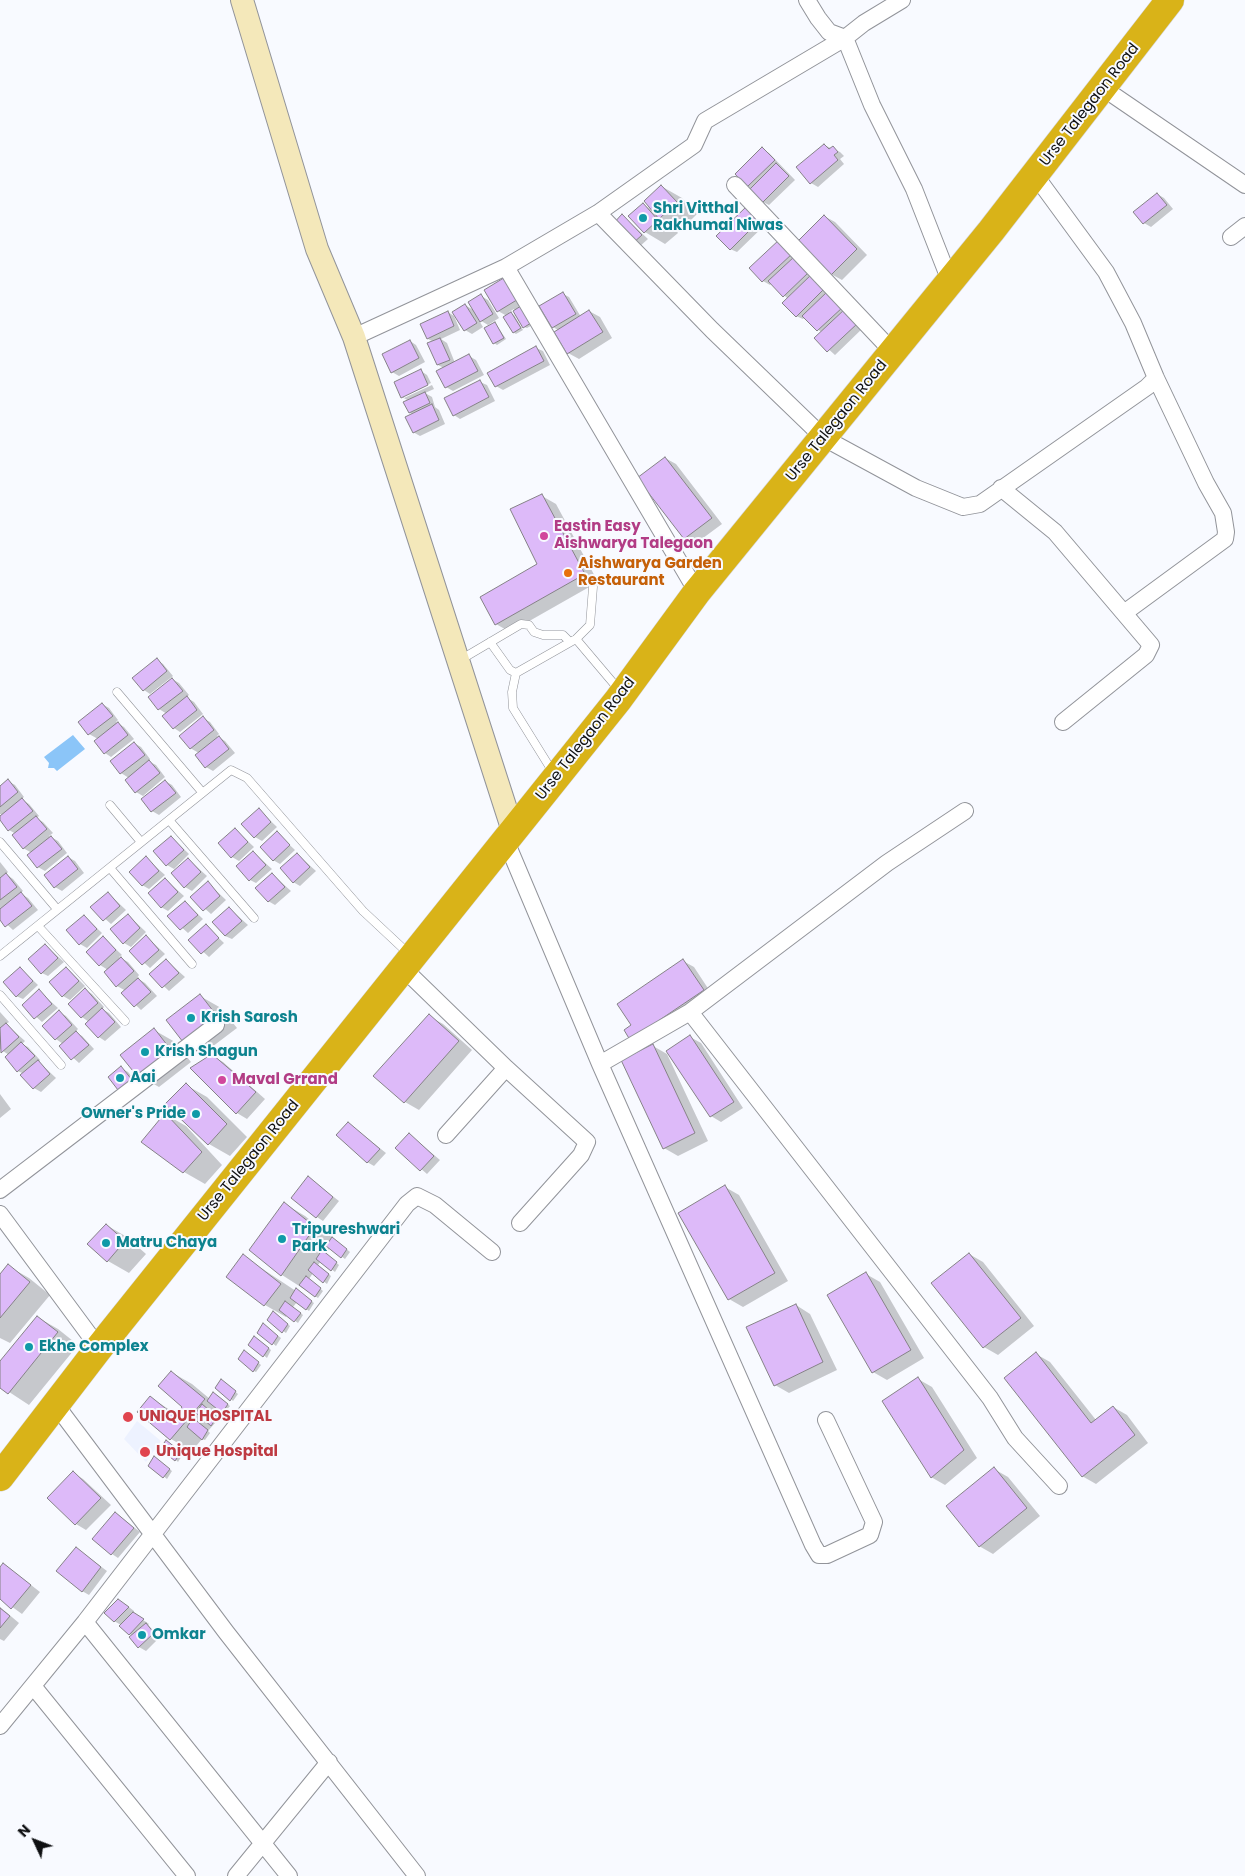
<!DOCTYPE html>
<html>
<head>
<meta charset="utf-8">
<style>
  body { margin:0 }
  #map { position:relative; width:1245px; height:1876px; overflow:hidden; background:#f8faff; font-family:Poppins,sans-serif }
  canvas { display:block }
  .north { position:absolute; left:10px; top:1816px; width:50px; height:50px; -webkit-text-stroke:4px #f8faff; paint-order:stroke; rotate:313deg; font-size:14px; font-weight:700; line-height:20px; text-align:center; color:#0f1012 }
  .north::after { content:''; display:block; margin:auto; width:18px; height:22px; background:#0f1012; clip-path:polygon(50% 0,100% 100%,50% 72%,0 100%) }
</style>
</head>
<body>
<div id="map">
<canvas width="1245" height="1876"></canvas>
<div class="north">N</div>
</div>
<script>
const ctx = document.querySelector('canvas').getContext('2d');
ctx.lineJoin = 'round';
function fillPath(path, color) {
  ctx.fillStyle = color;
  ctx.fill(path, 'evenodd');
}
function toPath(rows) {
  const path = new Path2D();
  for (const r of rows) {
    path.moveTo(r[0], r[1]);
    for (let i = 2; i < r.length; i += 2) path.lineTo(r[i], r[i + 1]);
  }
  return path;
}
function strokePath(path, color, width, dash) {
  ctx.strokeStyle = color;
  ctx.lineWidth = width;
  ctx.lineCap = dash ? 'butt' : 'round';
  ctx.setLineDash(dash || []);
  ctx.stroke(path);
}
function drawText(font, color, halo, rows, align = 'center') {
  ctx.font = font + ' Poppins,sans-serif';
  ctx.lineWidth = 4;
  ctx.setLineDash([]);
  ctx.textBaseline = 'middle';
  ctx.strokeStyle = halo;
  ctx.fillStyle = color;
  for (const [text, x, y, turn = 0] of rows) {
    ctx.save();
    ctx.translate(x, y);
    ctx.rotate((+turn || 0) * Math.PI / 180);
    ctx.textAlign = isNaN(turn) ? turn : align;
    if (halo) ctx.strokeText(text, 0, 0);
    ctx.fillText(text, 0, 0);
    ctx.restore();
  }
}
fillPath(toPath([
  [137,1421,161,1441,146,1462,124,1439]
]), '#edf2ff');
fillPath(toPath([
  [73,735,85,749,57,771,54,768,48,768,49,763,44,757]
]), '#8bc5f8');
fillPath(toPath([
  [824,145,840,152,844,156,840,159,844,164,818,187,811,183],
  [762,149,769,153,795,180,769,205,763,202,737,174],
  [661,186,682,198,697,214,681,230,671,224,678,233,665,244,645,232,643,204,652,210],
  [1157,194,1164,198,1173,209,1151,227,1144,223,1135,212],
  [747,207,766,224,737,252,730,249],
  [623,216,648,239,639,247],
  [824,216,835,222,867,255,842,280,831,274],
  [780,240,864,327,835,355,816,338,822,333,805,317,803,319,796,316,788,299,772,283,770,285,763,281,751,268],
  [485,290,526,302,536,323,527,328,524,327,514,309,509,312,514,315,523,330,516,334,513,332,507,316,498,311],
  [563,294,569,297,581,317,589,311,600,317,612,338,579,359,568,353,555,332,558,330,553,327],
  [481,296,488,300,499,318,488,325,478,319,483,327,472,334,465,330,465,305,475,311],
  [448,312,454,316,460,330,441,339,447,343,455,363,469,356,476,360,484,375,453,391,446,387,444,368,438,365,434,342,428,339],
  [495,323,506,339,497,345,494,343],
  [410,341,416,345,425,362,399,376,392,372],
  [536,348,543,351,550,365,503,390,496,386],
  [421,371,427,375,431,383,404,395,404,398,432,385,434,389,425,393,432,397,435,407,439,410,445,424,420,436,413,432,413,415,409,412,409,401,402,397],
  [480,382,487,385,495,401,460,419,454,415],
  [665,458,676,464,722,524,695,544,685,538],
  [542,496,556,504,598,582,510,632,496,624,539,564],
  [157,660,163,664,173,676,150,694,144,690],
  [172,679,179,683,189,695,186,697,194,702,203,714,180,732,174,728,167,714,159,709,150,698],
  [102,704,109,708,118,720,116,722,124,727,134,739,111,757,105,753,98,739,89,734,80,722],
  [203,718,210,722,219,734,217,736,225,741,235,753,213,771,206,767,196,755,199,753,190,748],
  [134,743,141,747,150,759,148,761,156,765,165,777,143,796,136,792,129,778,121,773,112,761],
  [8,781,15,785,24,797,21,799,29,804,39,816,36,818,43,822,53,833,49,836,58,841,67,853,45,871,38,867,29,855,32,853,23,848,16,834,9,830,0,818,3,815,0,814,0,787],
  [165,781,172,785,181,797,159,815,152,811],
  [259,810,277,827,262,841,255,837],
  [236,830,254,847,239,861,232,857],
  [277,833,295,850,280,864,273,860],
  [171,837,189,854,174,869,167,865],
  [253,852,272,869,256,883,250,880],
  [297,854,316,871,300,886,293,882],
  [68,857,75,861,84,873,62,891,55,887],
  [146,858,165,875,149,889,142,885],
  [189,860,207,876,192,891,185,887],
  [0,862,8,872,6,874,13,879,23,891,20,893,28,898,38,910,13,930,0,918],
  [272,874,291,891,275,905,268,901],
  [165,879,184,896,168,911,161,907],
  [208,883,226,900,211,914,192,897],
  [108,893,126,910,111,924,92,907],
  [185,902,203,919,188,933,169,916],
  [229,908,248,925,232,939,225,936],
  [128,915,146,932,131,947,124,943],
  [84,916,102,933,87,948,80,944],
  [206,926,224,943,209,957,190,940],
  [103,937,122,955,119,957,128,962,139,975,137,978,145,983,157,996,141,1010,123,993,126,991,117,986,108,970,100,965],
  [147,937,165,954,150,968,131,951],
  [45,945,64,962,48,976,42,973],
  [166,960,185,977,169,991,151,974],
  [683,961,694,967,713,996,631,1039,633,1026],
  [20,968,38,985,23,999,16,996],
  [67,968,85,986,70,1000,63,996],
  [86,990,92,994,104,1007,102,1009,109,1013,121,1027,105,1041,99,1037,89,1022,82,1017],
  [39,991,58,1008,42,1022,23,1005],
  [200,996,221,1008,237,1028,204,1053,184,1041],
  [0,1012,9,1022,6,1024,25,1041,22,1044,28,1047,40,1060,39,1062,56,1078,41,1092,34,1088,22,1075,24,1074,18,1071,9,1055,0,1049],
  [59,1012,66,1016,78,1029,75,1032,82,1036,94,1049,79,1063,60,1046,63,1044,56,1039],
  [429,1016,443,1024,472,1050,419,1110,405,1102],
  [154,1030,175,1042,191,1062,159,1087,138,1075],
  [690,1037,701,1043,743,1108,721,1122,711,1116],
  [653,1046,667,1054,708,1141,678,1156,664,1148],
  [212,1056,223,1062,265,1099,247,1119,237,1113,192,1069],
  [121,1068,128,1072,138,1084,126,1093],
  [186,1085,207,1097,247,1137,230,1156,209,1144],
  [0,1094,11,1109,0,1118],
  [165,1114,186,1126,222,1165,205,1184,184,1172],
  [348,1123,386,1153,374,1166,367,1162],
  [409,1134,440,1160,427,1174,397,1148],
  [309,1178,339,1201,323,1221,317,1217],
  [725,1187,739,1195,788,1281,743,1307,729,1299],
  [285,1204,305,1216,350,1252,345,1259,330,1248,326,1254,339,1265,335,1272,321,1261,318,1265,331,1276,327,1284,313,1273,309,1279,323,1291,318,1298,282,1275,250,1250],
  [106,1225,127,1237,146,1254,129,1273,108,1261],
  [969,1254,983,1262,1034,1326,998,1355,984,1347],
  [243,1256,314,1303,309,1311,297,1302,293,1307,303,1315,298,1323,287,1315,286,1317,265,1305],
  [8,1266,29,1278,50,1295,10,1343,0,1338,0,1276],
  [866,1274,880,1282,924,1358,887,1380,873,1372],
  [796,1305,810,1314,837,1370,789,1393,775,1385],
  [274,1312,290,1326,286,1333,269,1320],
  [37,1317,58,1329,78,1345,29,1405,0,1386,0,1363],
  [266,1327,281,1338,276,1346,259,1332],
  [257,1339,271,1350,267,1358,250,1344],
  [247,1353,261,1365,256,1372,254,1371],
  [1036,1354,1050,1362,1096,1420,1113,1407,1127,1415,1148,1443,1096,1484,1082,1476],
  [171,1372,192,1384,210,1399,216,1395,230,1406,208,1431,210,1433,205,1440,202,1439,192,1451,171,1439,151,1398,178,1415,184,1407],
  [918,1379,932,1387,977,1458,945,1485,931,1477],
  [224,1382,238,1394,233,1401,231,1399],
  [169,1443,183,1454,178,1462,176,1460],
  [157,1460,172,1471,167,1479,150,1465],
  [994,1469,1008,1477,1040,1516,993,1554,979,1546],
  [73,1473,83,1479,111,1505,86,1530,76,1524],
  [116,1513,140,1532,118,1558,112,1554],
  [76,1548,107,1571,89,1595,82,1591],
  [4,1564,40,1592,22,1614,0,1598,0,1569],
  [125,1604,134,1611,133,1613,149,1624,148,1625,160,1637,146,1651,139,1647,131,1637,132,1636,121,1625,114,1621],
  [0,1607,19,1623,4,1641,0,1639]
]), '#0003');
const building = toPath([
  [824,144,829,149,833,146,838,152,834,155,838,160,810,184,796,167,824,144],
  [762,147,775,160,747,187,735,174,762,147],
  [776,163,789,176,762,203,749,190,776,163],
  [661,185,677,202,659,219,644,201,661,185],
  [1157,193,1167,205,1143,224,1133,212,1157,193],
  [643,203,658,220,644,233,628,216,643,203],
  [747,206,760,220,730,250,716,236,747,206],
  [622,214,642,235,632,244,613,224,622,214],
  [824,215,857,249,831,275,798,241,824,215],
  [780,239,793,253,762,282,749,268,780,239],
  [794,257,809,272,783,297,768,281,794,257],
  [813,273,826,287,796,317,782,303,813,273],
  [507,276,520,298,497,312,484,290,507,276],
  [828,291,843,307,817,331,802,316,828,291],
  [563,292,576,314,552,328,539,306,563,292],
  [481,294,493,314,480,322,468,302,481,294],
  [465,304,477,323,464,331,452,312,465,304],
  [524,304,534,321,523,328,513,311,524,304],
  [845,309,858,323,827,352,814,338,845,309],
  [589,310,603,332,567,354,554,332,589,310],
  [448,311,454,326,427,339,420,324,448,311],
  [511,312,521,328,513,333,503,317,511,312],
  [495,322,504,338,493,344,484,328,495,322],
  [440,338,450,360,437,365,427,343,440,338],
  [410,340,419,358,391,373,382,354,410,340],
  [536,346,544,361,495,387,487,373,536,346],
  [469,354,478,371,445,388,436,371,469,354],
  [421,369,428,385,401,398,394,382,421,369],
  [480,380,489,397,453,416,444,398,480,380],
  [425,392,430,403,409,413,403,402,425,392],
  [432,404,439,420,413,433,405,417,432,404],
  [665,457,712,518,684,539,637,478,665,457],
  [542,494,585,574,495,625,480,597,537,564,510,509,542,494],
  [157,658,167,671,143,691,132,678,157,658],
  [172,678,183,691,158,710,148,697,172,678],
  [187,696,197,710,173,729,162,716,187,696],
  [102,703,113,716,88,735,78,722,102,703],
  [203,716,214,730,190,749,179,736,203,716],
  [118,722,128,735,104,754,94,741,118,722],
  [219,736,229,749,205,768,195,755,219,736],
  [134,742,145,755,120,774,110,761,134,742],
  [149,760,160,773,135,793,125,780,149,760],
  [8,779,18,792,0,807,0,786,8,779],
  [165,780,176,793,151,812,141,799,165,780],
  [22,798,33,811,8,831,0,820,0,816,22,798],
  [259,808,271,822,254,838,241,824,259,808],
  [36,816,47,829,23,849,12,835,36,816],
  [235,828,248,842,231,858,218,843,235,828],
  [277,831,290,845,273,861,260,847,277,831],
  [51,836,62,849,37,868,27,855,51,836],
  [171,836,184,850,166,866,153,851,171,836],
  [253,851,266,865,249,881,236,866,253,851],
  [297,853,310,867,293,883,280,868,297,853],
  [68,856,78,869,54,888,44,875,68,856],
  [146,856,159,871,142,886,129,872,146,856],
  [188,858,201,872,184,888,171,873,188,858],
  [6,873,17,887,0,900,0,878,6,873],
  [272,873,285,887,268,902,255,888,272,873],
  [165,878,178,892,161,908,148,893,165,878],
  [208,881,220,896,203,911,190,897,208,881],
  [21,892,32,906,5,927,0,920,0,909,21,892],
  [108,892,120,906,103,921,90,907,108,892],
  [185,901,198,915,180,930,167,916,185,901],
  [229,907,242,921,225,936,212,922,229,907],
  [128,914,140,928,123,944,110,929,128,914],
  [84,915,97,929,79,945,66,930,84,915],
  [206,924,219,938,201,954,188,940,206,924],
  [146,935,159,950,142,965,129,951,146,935],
  [103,936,116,950,99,966,86,952,103,936],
  [45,944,58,958,41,974,28,959,45,944],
  [121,957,134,971,116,987,104,972,121,957],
  [166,959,179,973,162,988,149,974,166,959],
  [683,959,704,990,630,1040,624,1030,631,1025,617,1004,683,959],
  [20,967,33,981,16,997,3,982,20,967],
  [66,967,79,981,62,997,49,982,66,967],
  [138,978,151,992,134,1007,121,993,138,978],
  [85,988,98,1003,81,1018,68,1004,85,988],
  [39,989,52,1004,34,1019,22,1005,39,989],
  [200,994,217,1016,183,1042,166,1020,200,994],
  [102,1008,115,1022,98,1038,85,1024,102,1008],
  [59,1010,72,1025,55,1040,42,1026,59,1010],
  [429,1014,459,1041,404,1103,373,1076,429,1014],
  [6,1023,19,1037,1,1053,0,1028,6,1023],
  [154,1028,171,1050,137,1076,120,1055,154,1028],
  [76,1031,89,1045,71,1060,59,1046,76,1031],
  [690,1035,734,1102,710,1117,666,1051,690,1035],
  [21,1042,35,1056,17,1072,5,1057,21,1042],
  [653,1044,695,1133,663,1149,621,1060,653,1044],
  [212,1054,256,1092,236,1114,190,1068,212,1054],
  [38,1060,50,1074,33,1089,20,1075,38,1060],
  [121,1066,132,1080,118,1090,108,1077,121,1066],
  [186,1083,227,1124,208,1145,165,1104,186,1083],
  [165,1113,202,1152,183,1173,141,1142,165,1113],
  [348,1122,380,1149,367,1163,336,1135,348,1122],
  [409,1133,434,1156,420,1171,395,1148,409,1133],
  [308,1176,333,1197,316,1218,291,1198,308,1176],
  [725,1185,775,1273,728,1300,678,1213,725,1185],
  [284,1202,315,1227,281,1276,249,1250,284,1202],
  [106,1224,125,1241,107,1262,87,1244,106,1224],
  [332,1237,347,1249,341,1258,326,1246,332,1237],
  [322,1250,337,1262,331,1271,316,1259,322,1250],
  [969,1253,1021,1318,983,1348,931,1283,969,1253],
  [243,1254,281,1284,264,1306,226,1277,243,1254],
  [314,1262,329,1274,323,1283,308,1270,314,1262],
  [8,1264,30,1282,0,1318,0,1274,8,1264],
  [866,1272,911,1350,872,1373,827,1295,866,1272],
  [306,1276,321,1288,315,1297,299,1285,306,1276],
  [296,1288,312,1301,306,1310,290,1298,296,1288],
  [285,1301,301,1313,294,1322,279,1310,285,1301],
  [796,1304,823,1362,774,1386,746,1327,796,1304],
  [273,1311,288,1324,282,1333,267,1320,273,1311],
  [37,1316,58,1332,8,1394,0,1388,0,1361,37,1316],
  [263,1323,278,1336,272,1345,257,1333,263,1323],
  [254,1336,269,1348,263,1357,248,1345,254,1336],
  [244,1350,259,1362,253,1372,238,1359,244,1350],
  [1036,1352,1091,1423,1113,1406,1135,1435,1082,1477,1004,1378,1036,1352],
  [171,1371,205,1399,170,1440,137,1412,150,1396,175,1416,182,1407,158,1386,171,1371],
  [918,1377,964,1450,931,1478,882,1401,918,1377],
  [221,1379,236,1391,230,1401,215,1388,221,1379],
  [213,1392,228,1404,222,1413,207,1401,213,1392],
  [202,1404,217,1417,211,1426,196,1413,202,1404],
  [193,1418,208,1430,202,1440,187,1427,193,1418],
  [166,1440,181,1452,175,1461,160,1449,166,1440],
  [154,1456,170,1469,163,1478,148,1466,154,1456],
  [994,1467,1027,1508,979,1547,946,1506,994,1467],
  [73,1471,101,1498,75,1525,47,1498,73,1471],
  [115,1512,134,1528,111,1555,92,1539,115,1512],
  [76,1547,101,1567,82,1592,56,1571,76,1547],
  [3,1563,31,1585,11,1609,0,1599,0,1567,3,1563],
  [118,1599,129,1607,114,1622,104,1613,118,1599],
  [0,1608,10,1616,0,1628,0,1608],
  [133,1612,144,1619,129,1635,119,1626,133,1612],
  [146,1623,154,1633,138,1648,129,1637,146,1623]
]);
fillPath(building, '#ddbaf9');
strokePath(building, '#858287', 1);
const lane = toPath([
  [593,587,590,625,576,639,620,691],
  [490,642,510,670,516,673,574,640],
  [460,660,521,624,529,625,534,632,543,635,563,635,570,642],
  [516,673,512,692,513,708,554,774],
  [117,692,202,792],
  [110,805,141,842],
  [169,820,254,918],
  [0,842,57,909],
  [110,868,192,964],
  [38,926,125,1021],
  [0,956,231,770,247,778,363,911,409,954],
  [0,995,61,1065]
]);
const street = toPath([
  [807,0,818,18,829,32,845,38,872,105,914,189,950,281],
  [1103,88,1245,185],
  [1035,175,1106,272,1133,323,1156,378,1206,483,1223,513,1226,532,1225,539,1124,613],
  [735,185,893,352],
  [598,213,712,330,824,438,916,488,963,507,980,504,1147,387,1156,378],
  [1231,237,1245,226],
  [506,267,697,592],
  [354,337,506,267,598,213,694,145,705,121,845,38,864,23,902,0],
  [1001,488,1055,532,1151,645,1146,655,1063,722],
  [506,841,600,1064,813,1545,819,1555,827,1555,870,1535,874,1522,826,1420],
  [404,969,506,1068],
  [690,1012,990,1398,1015,1438,1059,1486],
  [600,1064,690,1012,887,863,965,811],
  [446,1135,506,1068,587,1142,581,1155,520,1223],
  [0,1190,216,1025],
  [0,1214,99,1348],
  [56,1405,226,1632,417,1876],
  [85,1622,289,1876],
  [33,1686,187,1876],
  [0,1726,85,1622,407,1204,417,1196,435,1205,492,1252],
  [236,1876,329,1762]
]);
const secondary = toPath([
  [242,0,317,249,354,337,513,831]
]);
const highway = toPath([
  [0,1477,99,1348,618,700,697,592,991,231,1170,0]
]);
strokePath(lane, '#92949a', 9);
strokePath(street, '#92949a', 18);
strokePath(secondary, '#92949a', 24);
strokePath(highway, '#d4d4d4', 29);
strokePath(lane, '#fff', 8);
strokePath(street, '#fff', 16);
strokePath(secondary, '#f4e8ba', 22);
strokePath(highway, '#d9b318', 28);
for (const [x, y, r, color] of [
  [643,218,5,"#0f9aa8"],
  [544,536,5,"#d1479c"],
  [568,573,5,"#e8710a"],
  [191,1018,5,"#0f9aa8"],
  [145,1052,5,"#0f9aa8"],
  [120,1078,5,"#0f9aa8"],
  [222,1080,5,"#d1479c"],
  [196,1114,5,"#0f9aa8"],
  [282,1239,5,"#0f9aa8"],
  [106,1243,5,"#0f9aa8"],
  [29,1347,5,"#0f9aa8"],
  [128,1417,6,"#e0444e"],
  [145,1452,6,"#e0444e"],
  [142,1635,5,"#0f9aa8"]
]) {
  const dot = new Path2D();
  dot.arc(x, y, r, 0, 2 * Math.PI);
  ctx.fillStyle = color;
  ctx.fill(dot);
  strokePath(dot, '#f8faff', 2);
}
drawText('15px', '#0f1012', '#f8faff', [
  ["Urse Talegaon Road",1090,105,-52],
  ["Urse Talegaon Road",837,421,-51],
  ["Urse Talegaon Road",586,739,-52],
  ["Urse Talegaon Road",249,1161,-51]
]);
drawText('bold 15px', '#0d838f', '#f8faff', [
  ["Shri Vitthal",653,209],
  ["Rakhumai Niwas",653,226],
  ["Krish Sarosh",201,1018],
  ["Krish Shagun",155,1052],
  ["Aai",130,1078],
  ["Owner's Pride",186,1114,"right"],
  ["Tripureshwari",292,1230],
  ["Park",292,1247],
  ["Matru Chaya",116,1243],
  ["Ekhe Complex",39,1347],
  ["Omkar",152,1635]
], 'left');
drawText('bold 15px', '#b23c85', '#f8faff', [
  ["Eastin Easy",554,527],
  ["Aishwarya Talegaon",554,544],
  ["Maval Grrand",232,1080]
], 'left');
drawText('bold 15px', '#c56008', '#f8faff', [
  ["Aishwarya Garden",578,564],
  ["Restaurant",578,581]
], 'left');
drawText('bold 15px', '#be3a42', '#f8faff', [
  ["UNIQUE HOSPITAL",139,1417],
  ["Unique Hospital",156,1452]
], 'left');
</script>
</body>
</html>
